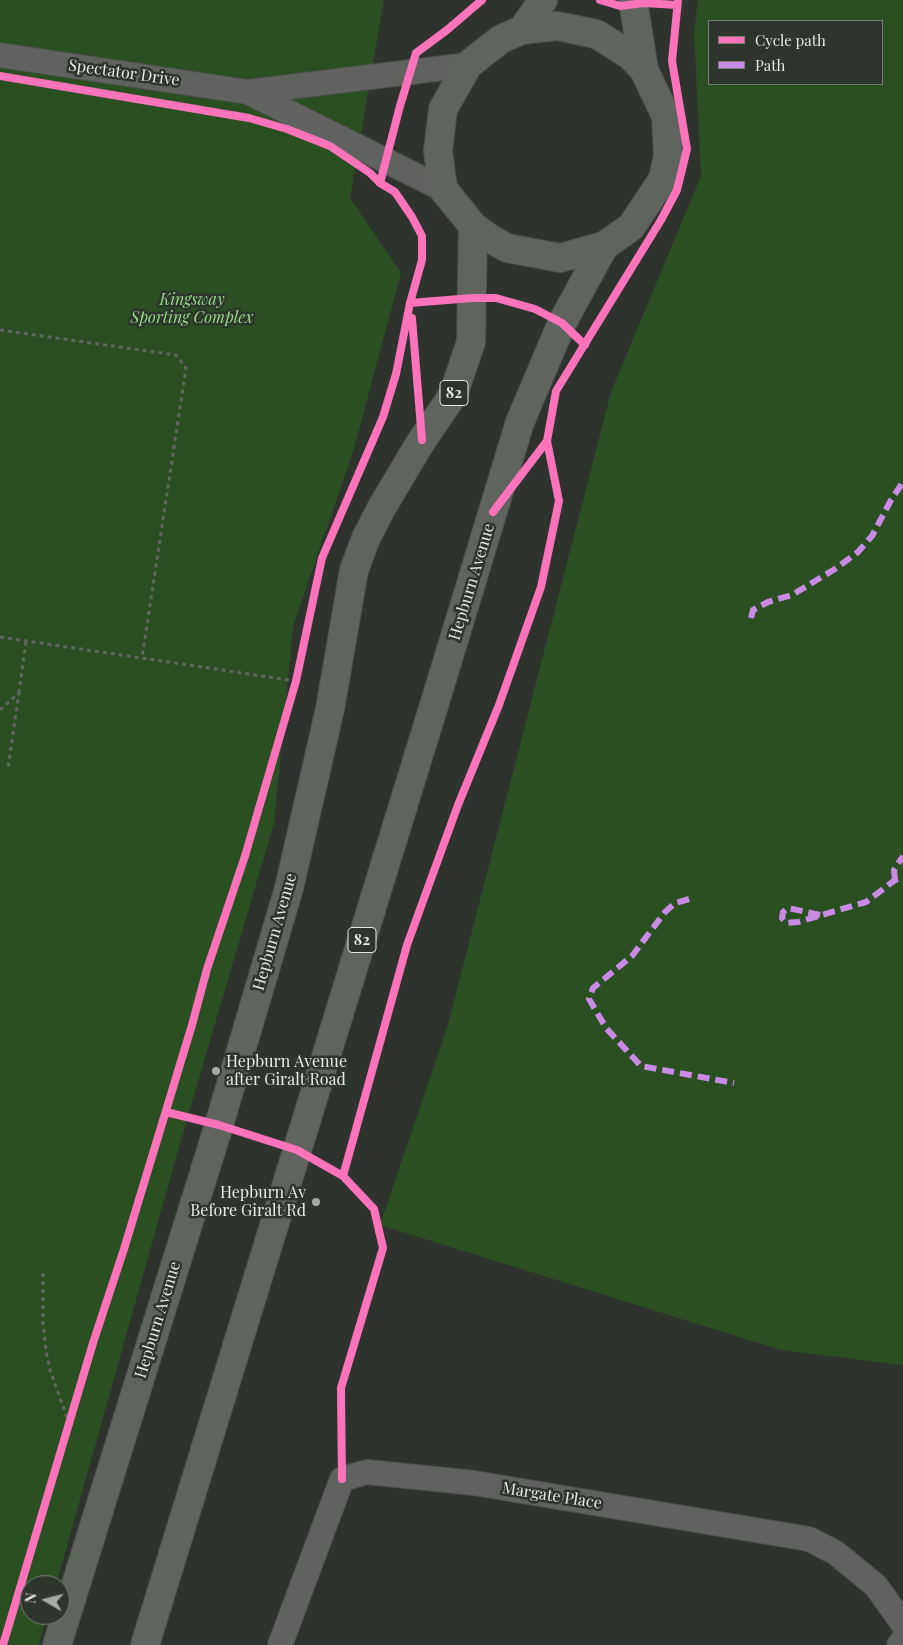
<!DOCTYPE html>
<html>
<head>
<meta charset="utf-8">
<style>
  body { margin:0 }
  #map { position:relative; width:903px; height:1645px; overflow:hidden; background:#2f332e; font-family:"Playfair Display",serif }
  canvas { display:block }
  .legend { position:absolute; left:708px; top:20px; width:175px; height:65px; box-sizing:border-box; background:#2e352c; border:1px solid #777d76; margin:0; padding:6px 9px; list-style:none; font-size:15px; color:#e5eae5 }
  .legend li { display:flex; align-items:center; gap:10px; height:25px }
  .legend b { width:25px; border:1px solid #777d76 }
  .north { position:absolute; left:20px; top:1575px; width:50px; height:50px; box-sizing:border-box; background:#2e352c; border:1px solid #777d76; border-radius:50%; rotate:278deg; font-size:14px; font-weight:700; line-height:20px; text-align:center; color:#e5eae5 }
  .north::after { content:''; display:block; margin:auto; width:18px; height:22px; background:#a5aaa5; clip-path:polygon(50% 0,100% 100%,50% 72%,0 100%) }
</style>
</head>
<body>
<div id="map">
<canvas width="903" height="1645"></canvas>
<ul class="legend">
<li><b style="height:6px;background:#fb73b8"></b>Cycle path</li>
<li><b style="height:6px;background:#ca8be6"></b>Path</li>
</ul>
<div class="north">N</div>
</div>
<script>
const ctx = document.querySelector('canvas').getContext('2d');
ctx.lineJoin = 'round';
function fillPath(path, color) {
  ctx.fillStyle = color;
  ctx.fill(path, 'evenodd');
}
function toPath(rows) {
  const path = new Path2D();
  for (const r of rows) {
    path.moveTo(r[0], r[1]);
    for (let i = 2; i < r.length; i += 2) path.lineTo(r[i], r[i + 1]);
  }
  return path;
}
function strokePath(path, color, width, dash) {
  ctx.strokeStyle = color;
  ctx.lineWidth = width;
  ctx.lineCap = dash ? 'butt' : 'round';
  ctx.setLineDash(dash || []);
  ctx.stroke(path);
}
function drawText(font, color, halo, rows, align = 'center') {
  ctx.font = font + ' "Playfair Display",serif';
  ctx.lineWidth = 5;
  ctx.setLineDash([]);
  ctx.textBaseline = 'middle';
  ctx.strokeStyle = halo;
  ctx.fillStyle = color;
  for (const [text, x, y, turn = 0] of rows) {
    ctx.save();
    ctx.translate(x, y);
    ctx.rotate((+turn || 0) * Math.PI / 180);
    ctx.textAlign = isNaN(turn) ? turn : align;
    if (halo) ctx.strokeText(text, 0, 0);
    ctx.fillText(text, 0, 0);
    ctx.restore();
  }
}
fillPath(toPath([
  [0,0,384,0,350,198,401,273,353,452,293,626,274,823,184,1129,56,1585,30,1585,30,1615,47,1615,39,1645,0,1645],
  [698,0,903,0,903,1365,781,1350,380,1225,447,1028,611,392,701,176,694,32],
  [882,21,882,84,709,84,709,21]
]), '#2a5022');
const minor = toPath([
  [0,55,248,92,468,65],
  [248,92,443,189],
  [280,1645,342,1479,367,1472,474,1483,809,1539,836,1553,876,1586,903,1624],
  [899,1645,903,1640]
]);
const primary = toPath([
  [633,0,644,70],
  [557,26,596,34,630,55,644,70,666,116,668,156,663,179,631,227,604,246,560,258,507,248,489,238,473,226,443,189,438,151,443,109,468,65,501,39,522,30,557,26],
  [522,30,543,0],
  [57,1645,219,1125,289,888,330,709,354,570,366,538,382,507,422,440,453,395,471,342,473,226],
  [145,1645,439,689,520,422,562,323,604,246]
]);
strokePath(minor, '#4d504c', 26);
strokePath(primary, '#4d504c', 30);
strokePath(toPath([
  [0,330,176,355,186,368,142,658],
  [0,637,296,681],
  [19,693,26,641],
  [0,710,19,693,8,768],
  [43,1273,43,1324,46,1351,50,1370,69,1423]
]), '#626462', 3, [4, 4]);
strokePath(minor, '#5f625e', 24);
strokePath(primary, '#5f655e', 28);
strokePath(toPath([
  [751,618,753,610,768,602,792,595,835,569,858,552,872,536,891,500,903,482],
  [895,880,894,870,903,856],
  [689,899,675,903,665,912,632,956,593,988,589,999,606,1028,641,1066,734,1083],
  [820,915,788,908,783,912,782,918,786,923,798,922,866,902,895,880,903,877]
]), '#ca8be6', 6, [12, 6]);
strokePath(toPath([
  [600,0,620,6,644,3,677,5],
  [0,76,249,118,287,129,330,146,370,173,380,183,395,192,412,217,422,236,422,260,410,303,396,374,383,417,322,558,296,681,245,856,207,969,192,1025,124,1249,93,1343,3,1645],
  [380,183,400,106,416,53,447,30,482,0],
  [410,303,472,298,496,298,535,309,562,323,585,345],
  [412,318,422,440],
  [493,512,547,441],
  [166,1112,219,1125,297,1150,343,1176],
  [342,1479,341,1388,383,1248,374,1209,343,1176,407,945,458,805,499,705,541,587,559,501,547,441,556,391,661,220,677,190,687,149,672,61,678,0]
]), '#fb73b8', 8);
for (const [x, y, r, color] of [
  [216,1071,5,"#a5aaa5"],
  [316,1202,5,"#a5aaa5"]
]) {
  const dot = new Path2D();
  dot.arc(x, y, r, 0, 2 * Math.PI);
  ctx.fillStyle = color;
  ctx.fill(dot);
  strokePath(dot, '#2e352c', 2);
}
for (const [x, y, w] of [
  [454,393,28],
  [362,940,28]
]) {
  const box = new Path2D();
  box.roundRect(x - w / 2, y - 12.5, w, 25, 4);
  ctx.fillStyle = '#2e352c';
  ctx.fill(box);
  strokePath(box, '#e5eae5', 1);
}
drawText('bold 15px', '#e5eae5', null, [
  ["82",454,393],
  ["82",362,940]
]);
drawText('16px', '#e5eae5', '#2e352c', [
  ["Spectator Drive",124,73,8],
  ["Hepburn Avenue",472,582,-73],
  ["Hepburn Avenue",275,932,-74],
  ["Hepburn Avenue",158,1320,-73],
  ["Margate Place",552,1496,9]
]);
drawText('italic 16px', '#90df81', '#2e352c', [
  ["Kingsway",192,300],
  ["Sporting Complex",192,318]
]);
drawText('16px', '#e5eae5', '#2e352c', [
  ["Hepburn Avenue",226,1062],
  ["after Giralt Road",226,1080],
  ["Hepburn Av",306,1193,"right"],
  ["Before Giralt Rd",306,1211,"right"]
], 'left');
</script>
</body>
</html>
